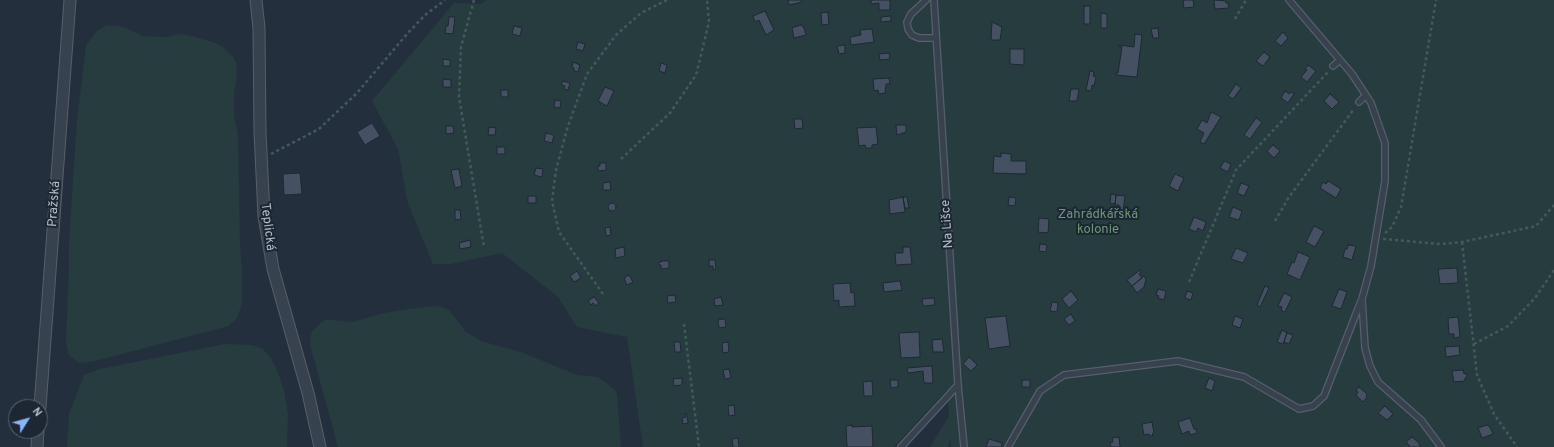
<!DOCTYPE html>
<html>
<head>
<meta charset="utf-8">
<style>
  body { margin:0 }
  #map { position:relative; width:1554px; height:447px; overflow:hidden; background:#242f3e; font-family:Overpass,sans-serif }
  canvas { display:block }
  .north { position:absolute; left:8px; top:399px; width:40px; height:40px; box-sizing:border-box; background:#1d2633; border:1px solid #59626f; border-radius:50%; rotate:53deg; font-size:11px; font-weight:700; line-height:16px; text-align:center; color:#b4bcc9 }
  .north::after { content:''; display:block; margin:auto; width:14px; height:18px; background:#8ab4f8; clip-path:polygon(50% 0,100% 100%,50% 72%,0 100%) }
</style>
</head>
<body>
<div id="map">
<canvas width="1554" height="447"></canvas>
<div class="north">N</div>
</div>
<script>
const ctx = document.querySelector('canvas').getContext('2d');
ctx.lineJoin = 'round';
function fillPath(path, color) {
  ctx.fillStyle = color;
  ctx.fill(path, 'evenodd');
}
function toPath(rows) {
  const path = new Path2D();
  for (const r of rows) {
    if (r.length === 3) {
      path.moveTo(r[0] + r[2], r[1]);
      path.arc(r[0], r[1], r[2], 0, 2 * Math.PI);
      continue;
    }
    path.moveTo(r[0], r[1]);
    for (let i = 2; i < r.length; i += 2) path.lineTo(r[i], r[i + 1]);
  }
  return path;
}
function strokePath(path, color, width, dash) {
  ctx.strokeStyle = color;
  ctx.lineWidth = width;
  ctx.lineCap = dash ? 'butt' : 'round';
  ctx.setLineDash(dash || []);
  ctx.stroke(path);
}
function drawText(font, color, halo, rows, align = 'center') {
  ctx.font = font + ' Overpass,sans-serif';
  ctx.lineWidth = 4;
  ctx.setLineDash([]);
  ctx.textBaseline = 'middle';
  ctx.strokeStyle = halo;
  ctx.fillStyle = color;
  for (const [text, x, y, turn = 0] of rows) {
    ctx.save();
    ctx.translate(x, y);
    ctx.rotate((+turn || 0) * Math.PI / 180);
    ctx.textAlign = isNaN(turn) ? turn : align;
    if (halo) ctx.strokeText(text, 0, 0);
    ctx.fillText(text, 0, 0);
    ctx.restore();
  }
}
fillPath(toPath([
  [486,0,1554,0,1554,447,951,447,950,438,948,447,930,447,949,416,947,390,894,447,643,447,627,337,577,327,558,297,502,253,451,264,433,264,408,204,398,149,372,101,454,3,482,4],
  [107,25,124,27,143,36,165,37,181,34,196,37,213,42,223,47,233,57,236,62,237,75,234,94,234,115,238,135,240,246,242,268,242,303,237,318,229,326,95,361,80,363,72,358,68,353,66,341,69,269,69,243,77,120,86,45,97,31],
  [435,306,442,307,450,311,465,331,481,341,521,352,577,375,597,377,604,381,614,389,617,394,621,447,338,447,311,348,310,337,313,330,322,322,326,320,333,320,353,322,384,313,409,309],
  [225,344,252,345,262,348,271,358,277,370,284,390,288,414,287,447,67,447,69,414,84,375,100,369]
]), '#263c3f');
const building = toPath([
  [788,0,801,0,802,2,789,5,788,0],
  [871,0,890,0,890,10,879,10,879,3,871,4,871,0],
  [1183,0,1193,0,1194,7,1184,8,1183,0],
  [1214,0,1226,1,1226,3,1228,3,1229,8,1215,9,1214,0],
  [1084,6,1090,6,1090,24,1084,24,1084,6],
  [765,11,774,30,766,35,759,20,755,22,753,16,765,11],
  [828,12,829,24,822,25,821,13,828,12],
  [1101,13,1107,14,1107,28,1101,28,1101,13],
  [891,16,891,21,881,22,881,17,891,16],
  [449,17,455,17,453,34,445,33,446,26,448,26,449,17],
  [992,22,1002,27,1000,40,991,40,992,22],
  [801,25,804,28,806,35,794,38,792,28,801,25],
  [514,26,522,28,520,36,512,34,514,26],
  [1158,28,1159,38,1153,38,1151,29,1158,28],
  [872,29,874,42,851,45,850,37,861,35,860,30,872,29],
  [1283,32,1288,38,1281,46,1275,41,1283,32],
  [1135,34,1142,35,1137,77,1116,75,1116,73,1118,73,1122,47,1119,46,1119,45,1134,47,1135,34],
  [578,42,585,44,583,51,576,49,578,42],
  [845,45,845,53,839,54,837,46,845,45],
  [1010,49,1024,49,1024,65,1010,64,1010,49],
  [1264,52,1270,57,1263,66,1256,61,1264,52],
  [889,53,890,59,880,60,879,54,889,53],
  [443,59,450,60,450,66,443,66,443,59],
  [573,62,580,65,578,72,574,71,574,68,572,67,573,62],
  [661,63,667,65,665,73,659,71,661,63],
  [1308,65,1316,71,1307,82,1301,77,1307,70,1305,69,1308,65],
  [1090,71,1094,72,1093,76,1096,77,1094,86,1092,85,1091,91,1086,90,1090,71],
  [889,78,890,84,886,84,885,93,879,94,878,90,874,91,873,79,889,78],
  [443,79,451,80,451,87,443,87,443,79],
  [563,81,570,83,568,90,564,89,565,86,561,85,563,81],
  [1236,84,1241,88,1233,99,1228,96,1236,84],
  [605,87,614,91,607,106,598,101,605,87],
  [1071,89,1079,89,1077,101,1069,101,1071,89],
  [501,90,508,90,508,97,501,97,501,90],
  [1285,91,1289,94,1291,92,1294,94,1288,103,1281,98,1285,91],
  [1330,94,1339,102,1332,109,1324,101,1330,94],
  [555,100,561,101,560,108,554,107,555,100],
  [1211,112,1221,117,1204,144,1200,142,1204,133,1197,129,1202,120,1207,123,1211,112],
  [1256,118,1262,122,1250,139,1244,135,1256,118],
  [794,119,802,119,803,128,795,129,794,119],
  [372,123,380,136,365,145,357,132,372,123],
  [896,125,906,125,906,132,897,135,896,125],
  [446,126,453,126,454,133,446,134,446,126],
  [489,127,496,128,495,135,488,135,489,127],
  [876,127,878,144,872,145,872,148,866,148,865,145,859,146,857,128,876,127],
  [546,133,554,135,552,143,544,141,546,133],
  [1273,145,1280,151,1274,158,1267,151,1273,145],
  [497,147,505,147,505,154,497,154,497,147],
  [1001,153,1011,154,1011,161,1026,161,1026,174,993,173,994,156,1001,157,1001,153],
  [1224,161,1231,164,1228,172,1220,168,1224,161],
  [600,163,606,163,606,170,598,171,598,166,600,166,600,163],
  [536,168,543,169,542,177,534,175,536,168],
  [459,169,462,186,455,188,451,170,459,169],
  [300,173,302,194,284,195,283,174,300,173],
  [1175,174,1184,178,1178,191,1169,186,1175,174],
  [1328,181,1341,189,1336,198,1320,188,1323,182,1326,184,1328,181],
  [610,182,611,190,603,190,603,183,610,182],
  [1241,183,1249,186,1244,196,1237,193,1241,183],
  [1111,194,1116,195,1115,204,1110,203,1111,194],
  [1116,195,1125,196,1123,212,1118,212,1119,205,1115,205,1116,195],
  [528,196,536,196,536,203,528,203,528,196],
  [903,197,907,197,909,208,905,208,903,197],
  [903,197,905,212,890,214,889,200,903,197],
  [1009,197,1016,198,1015,206,1008,205,1009,197],
  [612,207,4],
  [1233,207,1242,211,1239,220,1229,217,1233,207],
  [455,210,460,210,461,219,455,220,455,210],
  [1194,217,1206,222,1203,231,1198,228,1196,232,1189,229,1194,217],
  [1039,218,1049,219,1048,233,1038,232,1039,218],
  [1314,226,1324,231,1315,247,1306,242,1314,226],
  [610,227,611,235,606,236,605,228,610,227],
  [470,240,471,247,460,249,459,243,470,240],
  [1040,244,1047,245,1046,252,1039,251,1040,244],
  [1348,245,1356,246,1352,260,1343,257,1345,249,1347,249,1348,245],
  [624,247,625,256,616,258,615,249,624,247],
  [903,247,910,247,912,264,896,265,895,253,903,253,903,247],
  [1236,248,1248,253,1243,263,1231,259,1236,248],
  [1298,252,1310,257,1300,280,1287,274,1292,262,1294,263,1298,252],
  [709,260,715,260,716,269,713,270,713,266,709,266,709,260],
  [661,261,669,261,669,268,661,269,661,265,659,265,658,263,661,262,661,261],
  [1457,268,1458,283,1440,284,1438,269,1457,268],
  [1140,270,1141,272,1139,274,1142,278,1132,286,1127,280,1140,270],
  [577,271,581,278,574,282,570,276,577,271],
  [629,275,633,282,627,285,624,278,629,275],
  [1144,276,1146,279,1144,287,1137,293,1132,286,1144,276],
  [900,281,902,290,884,292,883,283,900,281],
  [850,283,851,293,854,292,855,306,839,307,839,300,834,301,833,284,850,283],
  [1265,286,1269,288,1260,307,1257,305,1265,286],
  [1158,289,1166,291,1164,300,1158,298,1159,296,1156,295,1158,289],
  [1339,289,1347,292,1341,309,1332,306,1339,289],
  [1071,291,1078,300,1069,308,1062,299,1071,291],
  [1187,291,1193,293,1191,300,1185,298,1187,291],
  [1284,293,1292,297,1285,312,1281,310,1282,307,1278,306,1284,293],
  [675,295,676,302,668,303,667,296,675,295],
  [594,297,599,303,595,306,593,303,591,305,588,301,594,297],
  [721,297,723,305,715,306,714,299,721,297],
  [934,298,935,305,923,306,922,299,934,298],
  [1052,302,1058,303,1057,312,1050,311,1052,302],
  [1071,314,1075,321,1069,325,1064,319,1071,314],
  [1006,316,1010,346,989,349,985,318,1006,316],
  [1235,316,1243,319,1240,328,1232,325,1235,316],
  [1458,317,1460,337,1454,338,1454,334,1449,334,1448,318,1458,317],
  [722,319,725,319,726,327,719,328,718,320,722,319],
  [1282,330,1287,333,1283,344,1277,342,1282,330],
  [919,332,920,357,901,358,899,333,919,332],
  [1287,333,1293,335,1289,344,1284,342,1287,333],
  [942,339,944,352,933,352,932,340,942,339],
  [674,342,680,342,681,352,675,352,674,342],
  [728,342,729,352,723,353,722,343,728,342],
  [1459,346,1460,355,1446,357,1445,347,1459,346],
  [969,357,977,365,971,371,963,364,969,357],
  [932,366,933,383,924,383,923,371,908,373,907,368,932,366],
  [729,369,731,378,725,379,723,370,729,369],
  [1463,370,1464,374,1466,373,1467,377,1465,378,1465,381,1454,382,1452,371,1463,370],
  [682,378,682,385,674,386,673,379,682,378],
  [1209,378,1215,381,1212,391,1205,388,1209,378],
  [890,380,898,380,898,387,891,388,890,380],
  [1022,380,1030,380,1030,387,1022,387,1022,380],
  [872,381,873,396,864,396,863,382,872,381],
  [1359,387,1367,394,1366,396,1367,397,1363,402,1356,395,1358,392,1356,390,1359,387],
  [734,405,735,415,729,416,728,406,734,405],
  [1385,406,1393,414,1387,420,1378,413,1385,406],
  [685,414,687,414,688,423,683,424,682,418,686,417,685,414],
  [1190,418,1194,429,1196,429,1197,433,1190,435,1189,431,1182,434,1178,422,1190,418],
  [1152,422,1154,433,1152,434,1153,436,1150,436,1149,434,1144,435,1142,424,1152,422],
  [852,425,852,427,872,426,873,447,847,447,846,426,852,425],
  [1487,425,1490,427,1493,434,1482,438,1478,428,1487,425],
  [1119,437,1120,447,1111,447,1110,443,1113,442,1112,438,1119,437],
  [1412,437,1419,443,1420,447,1411,447,1406,442,1412,437],
  [738,438,739,447,733,447,732,439,738,438],
  [989,439,1002,443,1001,447,986,447,989,439]
]);
fillPath(building, '#455162');
strokePath(building, '#1f2835', 1);
const service = toPath([
  [926,0,911,14,907,22,908,29,912,35,919,38,936,38],
  [934,0,958,385,964,447],
  [1289,0,1352,74,1371,103,1385,143,1385,181,1371,266,1362,299,1365,348,1370,366,1378,382,1421,420,1441,447],
  [1333,66,1340,60],
  [1359,102,1366,95],
  [901,447,958,385],
  [1008,447,1040,391,1064,375,1178,361,1244,377,1299,409,1313,406,1324,396,1361,301]
]);
const minor = toPath([
  [256,0,259,28,260,132,264,216,273,269,308,393,320,447],
  [40,407,70,0],
  [37,447,38,431]
]);
strokePath(service, '#565f6c', 8);
strokePath(minor, '#565f6c', 13);
strokePath(toPath([
  [474,0,461,47,459,97,484,247],
  [1235,19,1246,0],
  [271,154,319,129,357,93,407,34,425,15,445,0],
  [621,159,670,113,696,75,709,22,707,0],
  [1275,221,1289,197,1354,109],
  [1385,233,1392,227,1401,207,1436,0],
  [1383,239,1440,244,1462,242,1536,226,1554,205],
  [1462,242,1477,375,1494,414,1517,447],
  [1189,282,1236,170,1328,72],
  [603,294,559,232,552,201,556,170,567,129,587,74,616,35,641,13,667,0],
  [684,324,699,447],
  [1474,344,1508,326,1535,298,1554,270]
]), '#44595c', 2.5, [3, 3]);
strokePath(service, '#38414e', 5.5);
strokePath(minor, '#38414e', 11);
drawText('13px', '#b4bcc9', '#1d2633', [
  ["Pražská",55,204,-86],
  ["Na Lišce",948,224,-94],
  ["Teplická",267,227,83]
]);
drawText('13px', '#6b9a76', '#1d2633', [
  ["Zahrádkářská",1098,215],
  ["kolonie",1098,230]
]);
</script>
</body>
</html>
